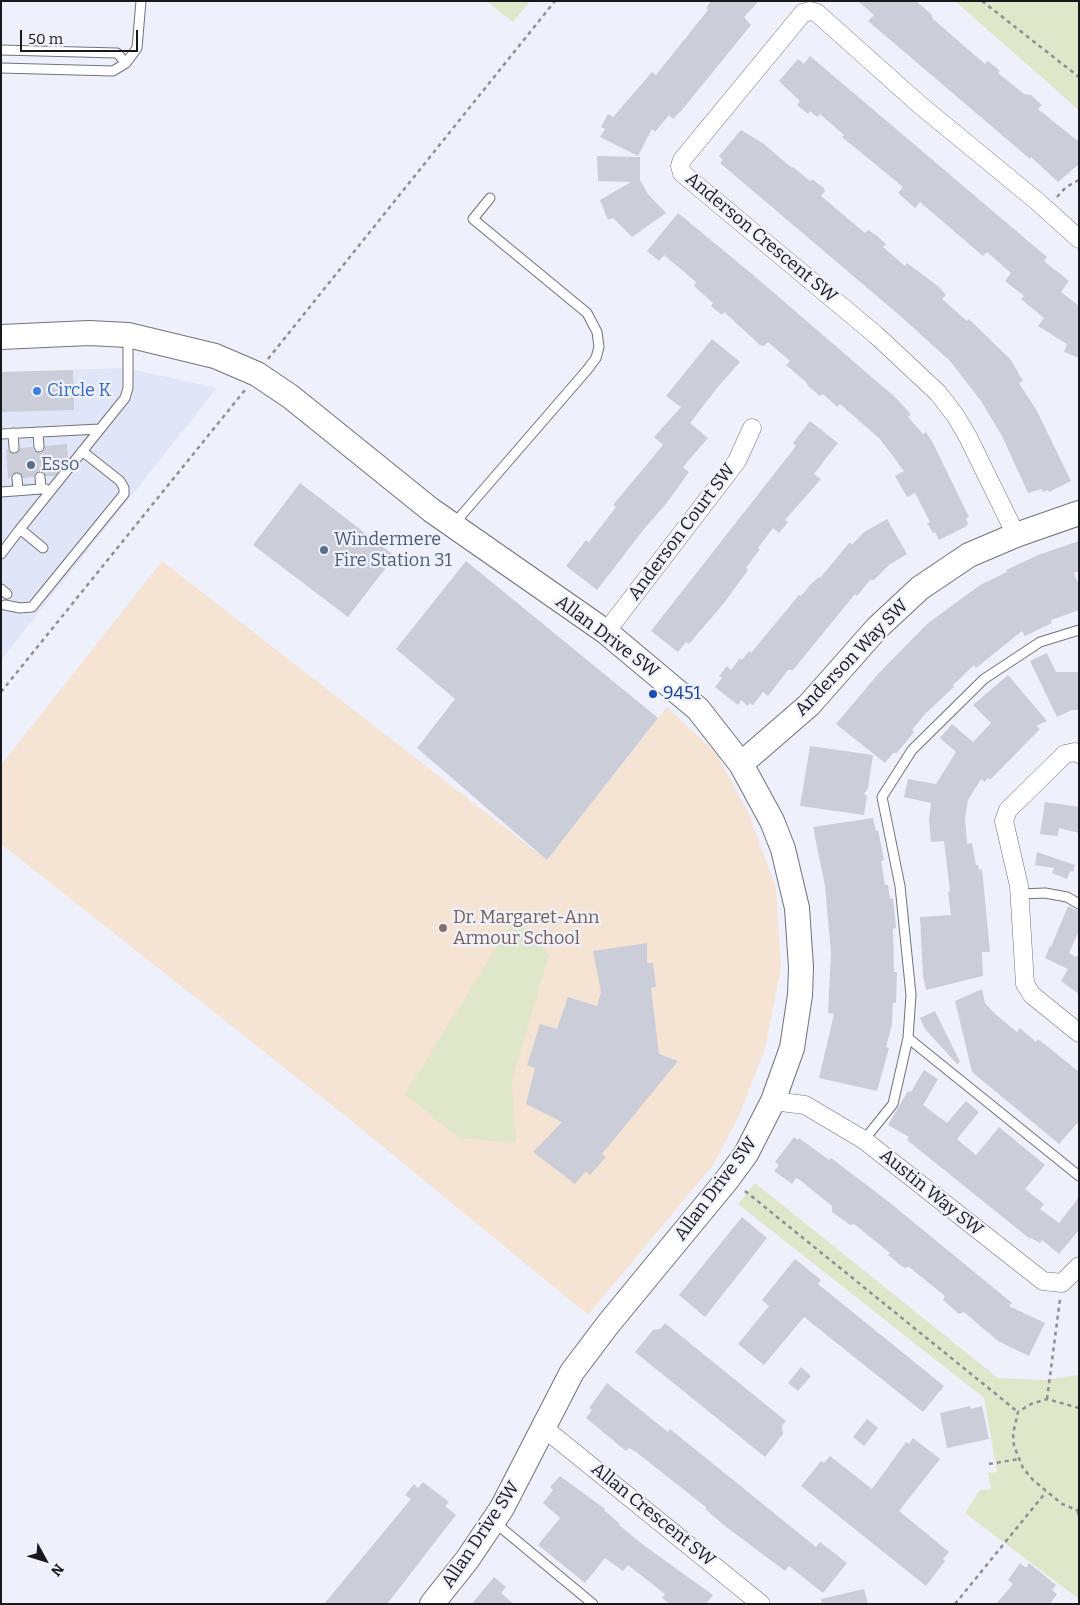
<!DOCTYPE html>
<html>
<head>
<meta charset="utf-8">
<style>
  body { margin:0 }
  #map { position:relative; width:1080px; height:1605px; overflow:hidden; background:#eef1fc; font-family:Bitter,serif }
  canvas { display:block }
  .frame { position:absolute; inset:0; border:2px solid #18191d; pointer-events:none }
  .north { position:absolute; left:20px; top:1535px; width:50px; height:50px; -webkit-text-stroke:4px #eef1fc; paint-order:stroke; rotate:129deg; font-size:14px; font-weight:700; line-height:20px; text-align:center; color:#18191d }
  .north::after { content:''; display:block; margin:auto; width:18px; height:22px; background:#18191d; clip-path:polygon(50% 0,100% 100%,50% 72%,0 100%) }
  .scale { position:absolute; left:20px; top:30px; width:118px; height:22px; box-sizing:border-box; border:2px solid #18191d; border-top:0; padding-left:6px; font-size:15px; line-height:18px; white-space:nowrap; color:#18191d; -webkit-text-stroke:4px #eef1fc; paint-order:stroke }
</style>
</head>
<body>
<div id="map">
<canvas width="1080" height="1605"></canvas>
<div class="frame"></div>
<div class="north">N</div>
<div class="scale">50 m</div>
</div>
<script>
const ctx = document.querySelector('canvas').getContext('2d');
ctx.lineJoin = 'round';
function fillPath(path, color) {
  ctx.fillStyle = color;
  ctx.fill(path, 'evenodd');
}
function toPath(rows) {
  const path = new Path2D();
  for (const r of rows) {
    path.moveTo(r[0], r[1]);
    for (let i = 2; i < r.length; i += 2) path.lineTo(r[i], r[i + 1]);
  }
  return path;
}
function strokePath(path, color, width, dash) {
  ctx.strokeStyle = color;
  ctx.lineWidth = width;
  ctx.lineCap = dash ? 'butt' : 'round';
  ctx.setLineDash(dash || []);
  ctx.stroke(path);
}
function drawText(font, color, halo, rows, align = 'center') {
  ctx.font = font + ' Bitter,serif';
  ctx.lineWidth = 4.5;
  ctx.setLineDash([]);
  ctx.textBaseline = 'middle';
  ctx.strokeStyle = halo;
  ctx.fillStyle = color;
  for (const [text, x, y, turn = 0] of rows) {
    ctx.save();
    ctx.translate(x, y);
    ctx.rotate((+turn || 0) * Math.PI / 180);
    ctx.textAlign = isNaN(turn) ? turn : align;
    if (halo) ctx.strokeText(text, 0, 0);
    ctx.fillText(text, 0, 0);
    ctx.restore();
  }
}
fillPath(toPath([
  [126,368,217,388,1,660,1,372]
]), '#e1e5f8');
fillPath(toPath([
  [162,561,547,860,667,707,716,753,749,814,776,888,781,968,765,1049,739,1116,713,1165,588,1315,348,1118,1,844,1,765]
]), '#f5e4d3');
fillPath(toPath([
  [486,1,530,1,513,22],
  [955,1,1079,1,1079,110],
  [516,916,549,955,512,1080,516,1143,459,1138,405,1094],
  [755,1183,998,1378,1044,1380,1079,1375,1079,1599,965,1513,980,1490,991,1489,988,1473,997,1472,984,1398,738,1204]
]), '#e0e6c9');
fillPath(toPath([
  [711,1,759,1,744,17,751,25,682,110,673,119,669,115,655,132,652,129,638,156,600,137,605,129,601,127,608,114,613,117,652,72,656,75,708,10,706,8],
  [858,1,916,1,931,14,933,19,985,64,988,61,1000,71,998,73,1024,94,1031,95,1042,105,1038,109,1079,142,1079,164,1058,182,1031,157,1030,159,868,21,874,15],
  [810,56,1047,257,1044,261,1069,281,1061,292,1079,306,1079,358,1064,352,1067,344,1038,326,1044,318,1021,299,1024,296,1005,281,1011,273,987,252,983,256,920,202,915,208,898,193,903,187,842,137,844,135,820,114,817,117,810,111,808,114,797,105,800,101,779,81,798,59,804,64],
  [741,130,764,144,792,168,793,167,810,181,812,179,824,188,825,191,821,196,865,233,868,230,876,235,886,244,883,247,905,266,907,263,939,287,946,295,942,299,967,321,969,319,1011,360,1023,381,1019,383,1037,411,1071,481,1049,492,1048,490,1043,492,1042,489,1028,493,1002,436,981,401,950,361,898,314,720,163,723,160,719,156],
  [597,156,640,157,640,180,648,194,666,213,632,237,613,218,608,220,600,200,631,182,598,181],
  [678,213,752,274,896,398,911,414,908,417,923,434,926,432,933,443,969,517,966,518,968,524,965,527,939,540,935,532,933,533,927,523,930,522,915,493,907,497,895,476,904,471,880,439,840,404,837,407,823,394,820,396,808,386,806,382,786,365,790,361,768,342,764,346,760,345,724,312,722,315,711,306,713,303,694,286,696,282,664,255,659,261,647,251],
  [712,339,740,362,717,388,690,423,708,438,683,467,689,472,666,504,644,529,597,590,566,566,586,540,589,542,616,507,613,505,663,445,654,437,681,407,666,396],
  [73,370,74,410,1,412,1,372],
  [810,421,838,443,814,474,821,479,785,520,788,522,779,533,773,528,758,548,760,549,746,568,748,570,724,603,689,644,686,642,678,652,651,631,796,446,793,443],
  [67,444,68,459,55,476,46,476,40,471,36,472,34,477,23,478,17,472,8,479,6,449,15,454,20,448,33,447,34,451,40,453,44,450,45,446],
  [300,483,395,556,348,617,253,545],
  [887,519,907,554,889,565,874,580,870,580,857,596,855,594,793,670,788,670,768,696,763,692,753,705,750,703,748,706,741,700,738,705,715,687,722,678,719,676,727,666,731,670,740,658,742,660,749,651,751,653,799,595,801,596,810,585,819,577,820,578,850,542,852,545,863,533],
  [1079,541,1079,571,1074,573,1079,586,1079,610,1051,620,1052,623,1025,636,1022,631,976,668,974,665,953,685,954,687,925,714,912,730,914,732,897,753,893,753,885,763,836,724,878,674,927,624,980,585,1007,572,1006,570,1038,555],
  [466,561,658,718,547,860,417,748,455,699,396,649],
  [1047,653,1056,672,1078,672,1079,674,1079,710,1072,710,1057,717,1030,661],
  [1008,675,1047,721,1036,726,1040,729,990,780,988,778,985,782,981,779,968,800,965,818,967,844,972,843,976,865,978,865,979,870,982,869,990,952,982,952,983,976,926,990,923,976,920,917,951,915,948,892,950,891,944,841,931,842,929,820,931,803,904,797,908,779,936,784,956,752,940,738,952,724,973,742,991,723,973,705],
  [810,746,873,755,868,788,864,794,867,796,864,815,800,806],
  [1045,802,1079,807,1079,833,1059,828,1058,836,1040,834],
  [873,818,876,831,878,830,884,860,881,861,885,885,888,885,890,899,893,898,896,928,893,929,894,972,897,972,896,1003,893,1002,892,1025,886,1047,889,1048,877,1091,819,1078,834,1014,828,1013,831,953,825,886,813,827],
  [1037,852,1075,865,1073,872,1070,871,1067,879,1052,873,1054,868,1035,865],
  [1068,906,1079,911,1079,931,1069,953,1076,957,1079,954,1079,994,1061,981,1068,969,1045,958,1050,946,1051,947],
  [647,943,647,963,653,963,656,987,651,988,659,1054,678,1061,602,1154,606,1157,590,1175,586,1171,575,1184,533,1152,562,1122,526,1104,535,1068,527,1065,540,1024,557,1029,568,997,597,1006,601,992,593,951],
  [982,989,985,1003,995,1014,1017,1032,1020,1028,1036,1042,1038,1039,1079,1072,1079,1121,1059,1144,972,1072,955,1001],
  [935,1011,960,1062,957,1064,925,1029,920,1018],
  [924,1070,938,1079,923,1105,947,1123,966,1101,979,1112,957,1139,976,1155,999,1127,1045,1165,1025,1189,1044,1204,1040,1209,1059,1223,1079,1197,1079,1230,1059,1254,1042,1240,1040,1243,1031,1238,1030,1239,907,1140,909,1137,888,1125,908,1091,911,1092],
  [794,1137,798,1140,799,1138,829,1160,831,1158,889,1202,1012,1303,1009,1306,1045,1323,1029,1356,998,1341,964,1312,959,1314,943,1300,945,1296,909,1267,904,1268,888,1255,890,1253,854,1224,850,1225,832,1212,832,1206,800,1180,796,1178,792,1184,774,1171,779,1165,775,1162],
  [742,1217,767,1238,705,1317,679,1295],
  [795,1259,821,1280,818,1284,944,1386,923,1412,804,1317,764,1365,738,1344,769,1306,762,1300],
  [665,1323,786,1421,782,1426,783,1434,765,1457,635,1352,653,1330,660,1329],
  [801,1367,811,1376,798,1391,788,1383],
  [607,1383,668,1432,670,1429,816,1547,820,1542,847,1563,823,1593,789,1566,785,1571,725,1526,705,1509,707,1508,636,1452,629,1448,626,1451,586,1418,592,1410,589,1408],
  [970,1406,971,1409,982,1406,989,1439,947,1448,940,1413],
  [867,1419,878,1428,864,1446,853,1437],
  [913,1438,940,1459,899,1511,949,1552,943,1559,945,1561,926,1586,801,1486,821,1461,824,1463,830,1456,872,1489,906,1442,909,1444],
  [560,1476,605,1509,604,1510,620,1524,619,1525,646,1547,713,1595,706,1604,670,1604,662,1598,665,1594,628,1565,623,1571,605,1558,585,1583,538,1545,560,1518,543,1503,553,1490,550,1487],
  [423,1482,449,1502,445,1506,456,1515,387,1604,324,1604,411,1499,405,1495,414,1484,418,1488],
  [1020,1563,1026,1568,1029,1563,1056,1585,1052,1590,1057,1594,1050,1604,996,1604,1013,1584,1008,1580],
  [494,1577,506,1587,501,1593,514,1604,472,1604],
  [864,1589,868,1604,822,1604,821,1599]
]), '#cbcdd8');
const lane = toPath([
  [1,50,117,53,126,63],
  [1,68,113,71,126,63,137,48,141,1],
  [38,432,39,447],
  [13,433,14,448],
  [1,434,100,429],
  [40,477,41,489,46,489],
  [17,478,18,490],
  [1,492,41,489],
  [453,525,587,370,596,358,599,347,597,332,587,313,473,219,490,198],
  [43,548,20,529,125,398,128,388,128,336],
  [1,554,20,529],
  [1,589,7,594],
  [5,605,20,608,32,607,124,494,124,488,120,481,82,451],
  [1020,894,1045,893,1067,897,1079,904],
  [908,1038,1079,1176],
  [864,1140,893,1104,908,1038,911,995,900,886,882,797,912,750,984,679,1040,642,1079,630],
  [493,1521,593,1604]
]);
const street = toPath([
  [1016,535,968,437,955,415,938,393,876,335,682,173,680,166,682,160,803,13,810,11,817,13,920,105,1038,202,1079,239],
  [606,632,737,461,752,428],
  [1079,754,1075,752,1065,754,1008,810,1004,821,1019,886,1025,984,1032,995,1079,1033],
  [773,1101,805,1105,864,1140,1043,1281,1062,1283,1079,1266],
  [544,1428,761,1604]
]);
const secondary = toPath([
  [1,337,89,333,128,335,215,356,257,374,291,397,431,510,606,632,698,709,741,764,772,821,783,849,797,908,801,967,800,995,792,1048,773,1101,746,1154,726,1181,609,1323,572,1372,502,1508,467,1560,432,1604],
  [741,764,809,705,877,628,920,588,969,555,1016,535,1079,513]
]);
strokePath(lane, '#70727c', 11);
strokePath(street, '#70727c', 19);
strokePath(secondary, '#70727c', 26);
strokePath(toPath([
  [982,1,1079,77],
  [1057,197,1066,187,1079,180],
  [268,359,555,1],
  [1,692,245,390],
  [745,1191,1018,1412],
  [1047,1399,1060,1299],
  [1079,1408,1047,1399,1031,1404,1018,1412,1013,1434,1014,1446,1023,1468,1033,1480,1062,1504,1079,1511],
  [989,1464,1019,1459],
  [1078,1511,1079,1518],
  [955,1604,1046,1492]
]), '#8d8f97', 2.5, [4, 4]);
strokePath(lane, '#fff', 9);
strokePath(street, '#fff', 18);
strokePath(secondary, '#fff', 24);
for (const [x, y, r, color] of [
  [37,391,5,"#3f7fe0"],
  [31,465,5,"#5c6f8a"],
  [324,550,5,"#5c6f8a"],
  [653,694,5,"#1a4fb4"],
  [443,928,5,"#8d6e63"]
]) {
  const dot = new Path2D();
  dot.arc(x, y, r, 0, 2 * Math.PI);
  ctx.fillStyle = color;
  ctx.fill(dot);
  strokePath(dot, '#eef1fc', 2);
}
drawText('18px', '#18191d', '#eef1fc', [
  ["Anderson Crescent SW",761,238,40],
  ["Anderson Court SW",682,532,-53],
  ["Allan Drive SW",607,637,37],
  ["Anderson Way SW",852,658,-46],
  ["Allan Drive SW",716,1189,-53],
  ["Austin Way SW",931,1193,39],
  ["Allan Crescent SW",653,1515,39],
  ["Allan Drive SW",481,1535,-56]
]);
drawText('18px', '#366cbe', '#eef1fc', [
  ["Circle K",47,391]
], 'left');
drawText('18px', '#4e5e75', '#eef1fc', [
  ["Esso",41,465],
  ["Windermere",334,540],
  ["Fire Station 31",334,561]
], 'left');
drawText('18px', '#164399', '#eef1fc', [
  ["9451",663,694]
], 'left');
drawText('18px', '#785e54', '#eef1fc', [
  ["Dr. Margaret-Ann",453,918],
  ["Armour School",453,939]
], 'left');
</script>
</body>
</html>
